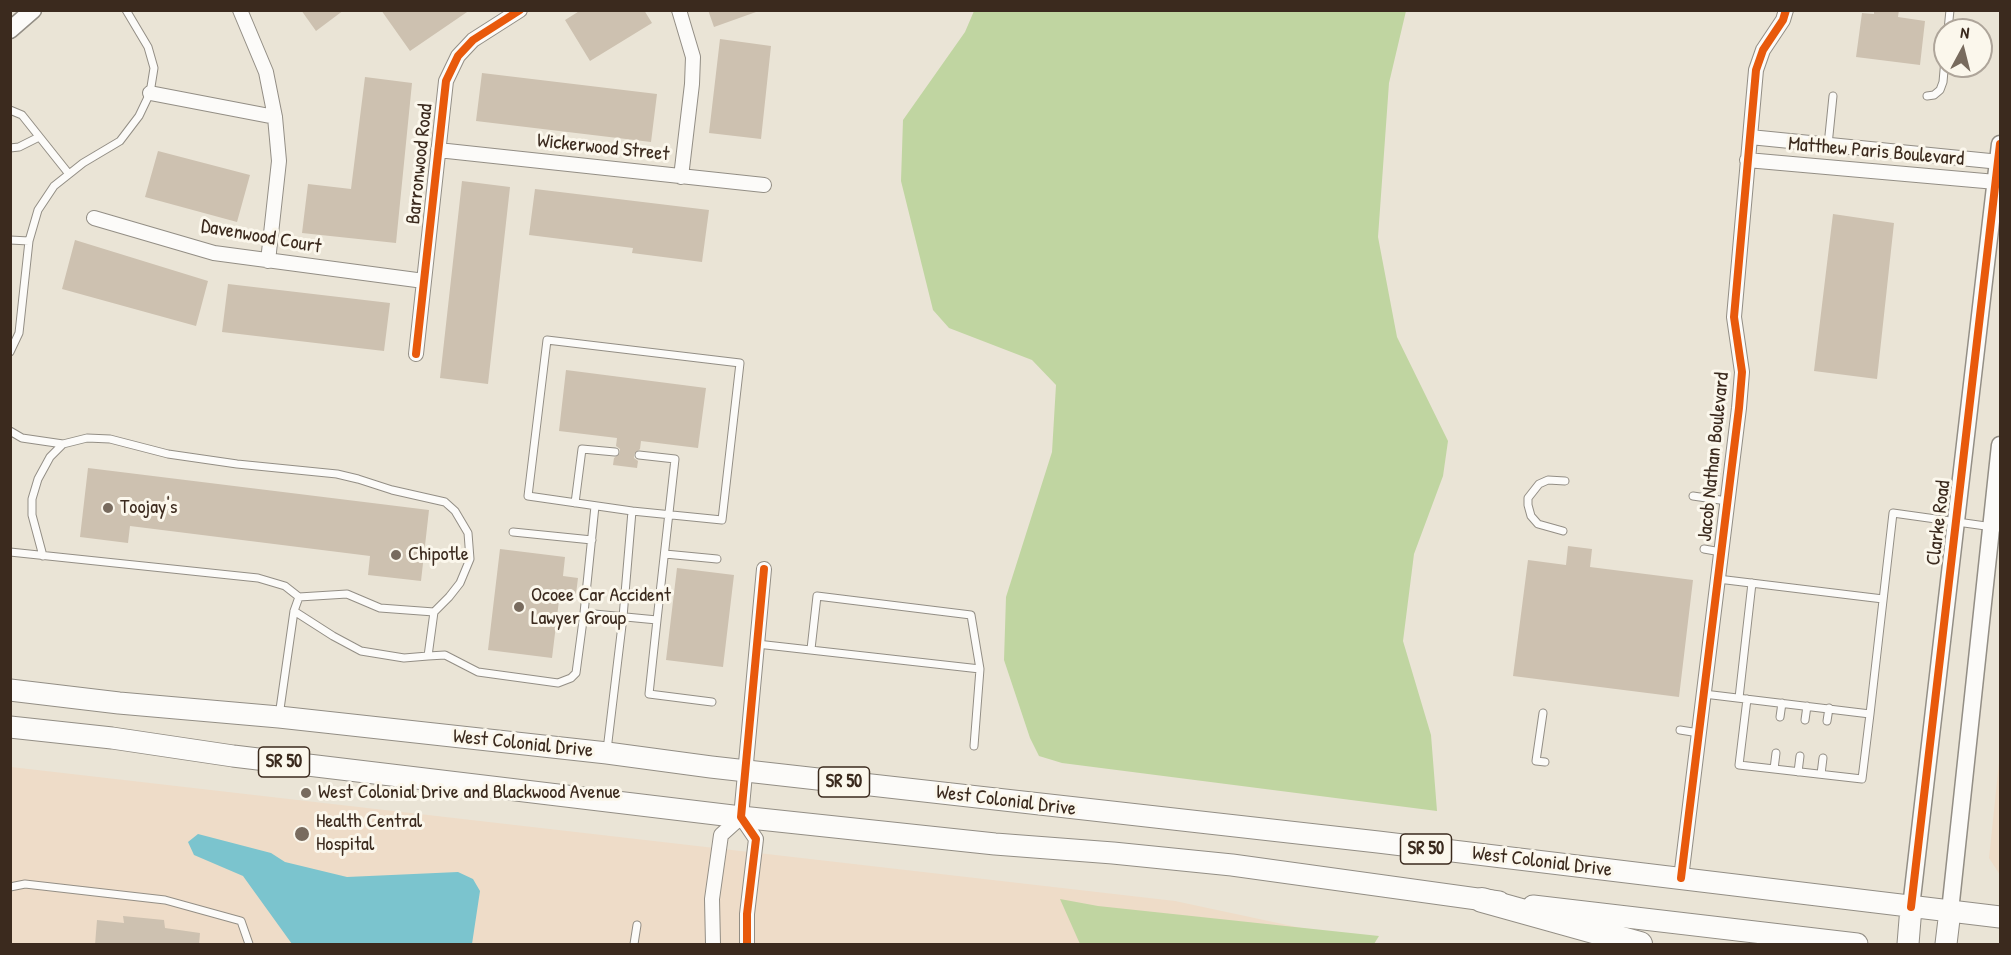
<!DOCTYPE html>
<html>
<head>
<meta charset="utf-8">
<style>
  body { margin:0 }
  #map { position:relative; width:2011px; height:955px; overflow:hidden; background:#eae4d6; font-family:"Patrick Hand",sans-serif }
  canvas { display:block }
  .frame { position:absolute; inset:0; border:12px solid #3b2a1e; pointer-events:none }
  .north { position:absolute; left:1933px; top:18px; width:60px; height:60px; box-sizing:border-box; background:#fbf7ec; border:2px solid #aea59a; border-radius:50%; rotate:7deg; font-size:16px; font-weight:700; line-height:24px; text-align:center; color:#3b2a1e }
  .north::after { content:''; display:block; margin:auto; width:21px; height:27px; background:#786b5e; clip-path:polygon(50% 0,100% 100%,50% 72%,0 100%) }
</style>
</head>
<body>
<div id="map">
<canvas width="2011" height="955"></canvas>
<div class="frame"></div>
<div class="north">N</div>
</div>
<script>
const ctx = document.querySelector('canvas').getContext('2d');
ctx.lineJoin = 'round';
function fillPath(path, color) {
  ctx.fillStyle = color;
  ctx.fill(path, 'evenodd');
}
function toPath(rows) {
  const path = new Path2D();
  for (const r of rows) {
    path.moveTo(r[0], r[1]);
    for (let i = 2; i < r.length; i += 2) path.lineTo(r[i], r[i + 1]);
  }
  return path;
}
function strokePath(path, color, width, dash) {
  ctx.strokeStyle = color;
  ctx.lineWidth = width;
  ctx.lineCap = dash ? 'butt' : 'round';
  ctx.setLineDash(dash || []);
  ctx.stroke(path);
}
function drawText(font, color, halo, rows, align = 'center') {
  ctx.font = font + ' "Patrick Hand",sans-serif';
  ctx.lineWidth = 6;
  ctx.setLineDash([]);
  ctx.textBaseline = 'middle';
  ctx.strokeStyle = halo;
  ctx.fillStyle = color;
  for (const [text, x, y, turn = 0] of rows) {
    ctx.save();
    ctx.translate(x, y);
    ctx.rotate((+turn || 0) * Math.PI / 180);
    ctx.textAlign = isNaN(turn) ? turn : align;
    if (halo) ctx.strokeText(text, 0, 0);
    ctx.fillText(text, 0, 0);
    ctx.restore();
  }
}
fillPath(toPath([
  [2000,753,2000,875,1989,858],
  [11,767,1175,901,1320,932,1319,944,11,944]
]), '#eedcc8');
fillPath(toPath([
  [974,11,1406,11,1389,83,1378,237,1397,337,1448,441,1443,476,1414,554,1403,641,1431,735,1437,811,1062,763,1039,756,1030,738,1004,660,1006,597,1052,452,1056,385,1032,360,949,328,933,310,901,181,903,120,965,32],
  [1060,899,1098,906,1379,936,1374,944,1080,944]
]), '#c0d5a1');
fillPath(toPath([
  [198,834,271,853,285,862,347,877,458,872,473,879,480,891,472,944,292,944,243,876,194,855,188,842]
]), '#7bc4ce');
fillPath(toPath([
  [301,10,344,10,316,31],
  [381,10,470,10,410,51],
  [581,10,644,10,652,23,590,61,565,20],
  [708,10,756,10,756,12,714,27],
  [1874,10,1899,10,1898,17,1925,21,1920,65,1856,57,1862,13,1874,14],
  [720,39,771,46,761,139,709,133],
  [482,73,657,94,651,142,476,121],
  [365,77,412,83,396,243,302,233,308,184,351,189],
  [158,151,250,175,237,222,145,197],
  [462,181,510,187,488,384,440,378],
  [535,189,709,210,702,262,632,253,633,248,529,235],
  [1833,214,1894,223,1877,379,1814,371],
  [75,240,208,281,196,326,62,289],
  [228,284,390,303,384,351,222,332],
  [566,370,706,388,698,448,641,441,640,449,634,454,634,458,638,461,637,468,613,465,614,458,620,453,620,449,616,446,617,438,559,431],
  [88,468,429,510,421,581,368,575,370,556,130,526,128,543,80,537],
  [1568,546,1592,549,1590,567,1693,580,1679,697,1513,676,1528,560,1566,565],
  [500,549,565,557,563,576,578,578,576,594,560,592,552,658,488,650],
  [677,568,734,575,723,667,666,660],
  [123,916,164,920,165,928,200,933,199,945,95,945,97,920,124,923]
]), '#cdc1b0');
const service = toPath([
  [1948,30,1950,10],
  [1927,96,1934,95,1940,90,1943,82,1945,59],
  [10,110,22,115,69,174],
  [1828,145,1833,96],
  [10,148,19,147,39,137],
  [10,240,29,241],
  [10,352,19,333,29,241,38,210,54,186,83,163,120,141,139,116,150,93,154,68,148,47,126,10],
  [10,431,22,438,63,444],
  [1693,496,1727,501],
  [575,503,582,449,615,452],
  [1563,531,1538,524,1531,516,1528,505,1528,498,1539,484,1548,480,1565,481],
  [513,532,592,540],
  [1704,549,1721,552],
  [10,552,258,578,285,586,299,597,347,594,380,608,434,612,428,656,404,658,361,651,333,636,294,611],
  [665,554,717,559],
  [43,556,32,515,32,499,38,479,50,457,63,444,87,438,110,439,168,454,237,464,337,474,358,479,392,490,445,502,455,511,468,533,470,559,460,583,449,597,434,612],
  [1718,579,1883,599],
  [584,613,595,506],
  [657,620,649,694,712,702],
  [757,644,980,669],
  [811,649,817,596,971,615,980,669,974,746],
  [428,656,445,655,478,672,558,683,571,678,576,673,584,613,657,620,675,459,639,455],
  [1704,694,1870,714,1893,513,2000,528],
  [1739,698,1752,583],
  [1747,699,1739,765,1862,779,1870,714],
  [1543,713,1536,761,1545,762],
  [279,716,294,611,299,597],
  [1780,717,1782,703],
  [1805,720,1807,706],
  [1827,721,1829,708],
  [1680,730,1699,733],
  [607,750,623,617,632,511,528,496,547,340,740,363,722,520,632,511],
  [1774,769,1776,753],
  [1798,772,1800,756],
  [1821,774,1823,758],
  [10,887,25,884,165,900,241,921,249,944],
  [634,944,637,925]
]);
const minor = toPath([
  [240,10,266,72,275,117,279,161,268,261],
  [679,10,693,57,692,84,681,177],
  [150,93,275,117],
  [1750,137,2000,162],
  [438,150,764,185],
  [1747,160,1996,182,2000,180],
  [94,218,214,253,424,281],
  [416,354,446,81,458,56,473,40,520,10],
  [1681,878,1739,408,1742,372,1734,317,1756,70,1763,50,1783,20,1786,10],
  [713,944,712,899,721,835,741,817],
  [747,944,747,914,756,839,741,817,764,569]
]);
const tertiary = toPath([
  [10,30,33,10],
  [1911,907,2000,144],
  [1950,911,2000,445]
]);
const trunk = toPath([
  [10,690,119,703,279,717,607,753,711,767,1378,842,2000,917],
  [10,727,112,738,233,756,741,817,995,844,1113,853,1232,865,1499,902],
  [1533,906,1857,944],
  [1908,944,1911,907],
  [1946,944,1950,911]
]);
const motorway = toPath([
  [1482,900,1640,944]
]);
strokePath(service, '#938e85', 9);
strokePath(minor, '#938e85', 16);
strokePath(tertiary, '#938e85', 19);
strokePath(trunk, '#938e85', 23);
strokePath(motorway, '#938e85', 26);
strokePath(service, '#fcfbf9', 7);
strokePath(minor, '#fcfbf9', 14);
strokePath(tertiary, '#fcfbf9', 16);
strokePath(trunk, '#fcfbf9', 21);
strokePath(motorway, '#fcfbf9', 24);
strokePath(toPath([
  [416,354,446,81,458,56,473,40,520,10],
  [1681,878,1739,408,1742,372,1734,317,1756,70,1763,50,1783,20,1786,10],
  [1911,907,2000,144],
  [747,944,747,914,756,839,741,817,764,569]
]), '#e8590c', 8);
for (const [x, y, r, color] of [
  [108,508,6,"#786b5e"],
  [396,555,6,"#786b5e"],
  [519,607,6,"#786b5e"],
  [306,793,6,"#786b5e"],
  [302,834,8,"#786b5e"]
]) {
  const dot = new Path2D();
  dot.arc(x, y, r, 0, 2 * Math.PI);
  ctx.fillStyle = color;
  ctx.fill(dot);
  strokePath(dot, '#fbf7ec', 2);
}
for (const [x, y, w] of [
  [284,762,51],
  [844,782,51],
  [1426,849,51]
]) {
  const box = new Path2D();
  box.roundRect(x - w / 2, y - 15, w, 30, 4.5);
  ctx.fillStyle = '#fbf7ec';
  ctx.fill(box);
  strokePath(box, '#3b2a1e', 1.5);
}
drawText('bold 18px', '#3b2a1e', null, [
  ["SR 50",284,762],
  ["SR 50",844,782],
  ["SR 50",1426,849]
]);
drawText('20px', '#3b2a1e', '#fbf7ec', [
  ["Wickerwood Street",603,148,6],
  ["Matthew Paris Boulevard",1876,152,5],
  ["Barronwood Road",420,164,-84],
  ["Davenwood Court",261,237,10],
  ["Jacob Nathan Boulevard",1714,457,-84],
  ["Clarke Road",1939,523,-83],
  ["West Colonial Drive",523,744,6],
  ["West Colonial Drive",1006,801,7],
  ["West Colonial Drive",1542,862,7]
]);
drawText('20px', '#3b2a1e', '#fbf7ec', [
  ["Toojay's",120,508],
  ["Chipotle",408,555],
  ["Ocoee Car Accident",531,596],
  ["Lawyer Group",531,619],
  ["West Colonial Drive and Blackwood Avenue",318,793],
  ["Health Central",316,822],
  ["Hospital",316,845]
], 'left');
</script>
</body>
</html>
